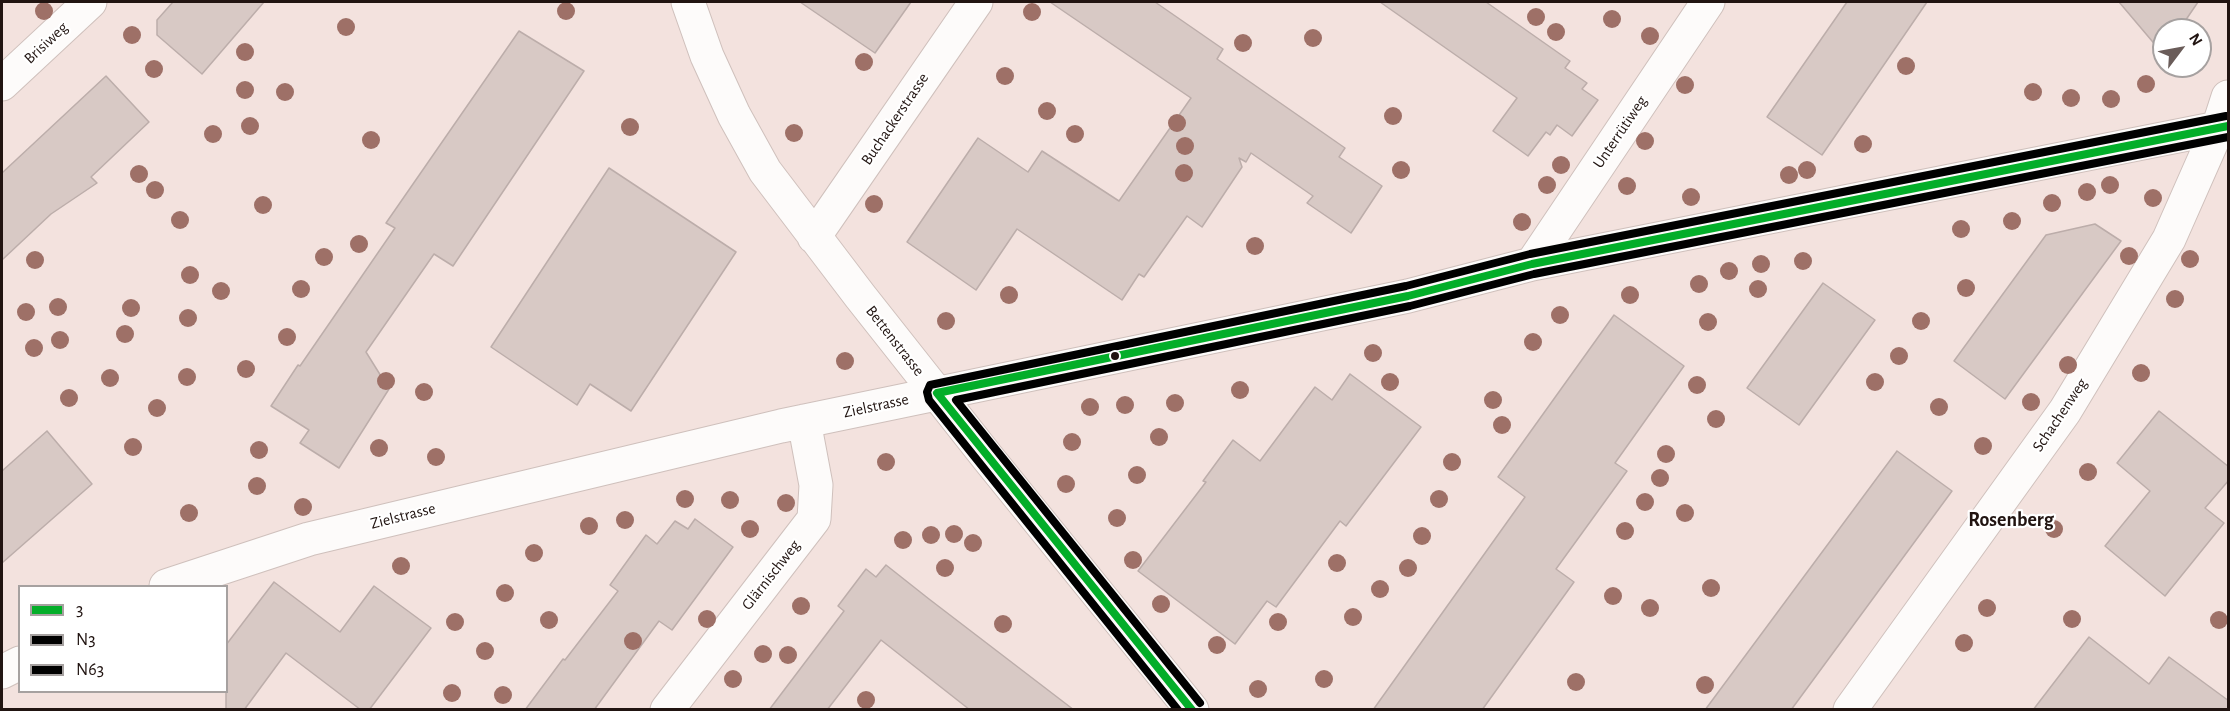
<!DOCTYPE html>
<html>
<head>
<meta charset="utf-8">
<style>
  body { margin:0 }
  #map { position:relative; width:2230px; height:711px; overflow:hidden; background:#f3e2de; font-family:"Alegreya Sans",sans-serif }
  canvas { display:block }
  .frame { position:absolute; inset:0; border:3px solid #211411; pointer-events:none }
  .legend { position:absolute; left:18px; top:585px; width:210px; height:108px; box-sizing:border-box; background:#fff; border:2px solid #a6a1a0; margin:0; padding:8px 10px; list-style:none; font-size:18px; color:#211411 }
  .legend li { display:flex; align-items:center; gap:12px; height:30px }
  .legend b { width:30px; border:2px solid #a6a1a0 }
  .north { position:absolute; left:2152px; top:18px; width:60px; height:60px; box-sizing:border-box; background:#fff; border:2px solid #a6a1a0; border-radius:50%; rotate:58deg; font-size:16px; font-weight:700; line-height:24px; text-align:center; color:#211411 }
  .north::after { content:''; display:block; margin:auto; width:21px; height:27px; background:#6a5c59; clip-path:polygon(50% 0,100% 100%,50% 72%,0 100%) }
</style>
</head>
<body>
<div id="map">
<canvas width="2230" height="711"></canvas>
<div class="frame"></div>
<ul class="legend">
<li><b style="height:8px;background:#03ae29"></b>3</li>
<li><b style="height:8px;background:#000"></b>N3</li>
<li><b style="height:8px;background:#000"></b>N63</li>
</ul>
<div class="north">N</div>
</div>
<script>
const ctx = document.querySelector('canvas').getContext('2d');
ctx.lineJoin = 'round';
function fillPath(path, color) {
  ctx.fillStyle = color;
  ctx.fill(path, 'evenodd');
}
function toPath(rows) {
  const path = new Path2D();
  for (const r of rows) {
    path.moveTo(r[0], r[1]);
    for (let i = 2; i < r.length; i += 2) path.lineTo(r[i], r[i + 1]);
  }
  return path;
}
function strokePath(path, color, width, dash) {
  ctx.strokeStyle = color;
  ctx.lineWidth = width;
  ctx.lineCap = dash ? 'butt' : 'round';
  ctx.setLineDash(dash || []);
  ctx.stroke(path);
}
function drawText(font, color, halo, rows, align = 'center') {
  ctx.font = font + ' "Alegreya Sans",sans-serif';
  ctx.lineWidth = 4.5;
  ctx.setLineDash([]);
  ctx.textBaseline = 'middle';
  ctx.strokeStyle = halo;
  ctx.fillStyle = color;
  for (const [text, x, y, turn = 0] of rows) {
    ctx.save();
    ctx.translate(x, y);
    ctx.rotate((+turn || 0) * Math.PI / 180);
    ctx.textAlign = isNaN(turn) ? turn : align;
    if (halo) ctx.strokeText(text, 0, 0);
    ctx.fillText(text, 0, 0);
    ctx.restore();
  }
}
const building = toPath([
  [173,2,264,2,202,74,157,35,157,20,173,2],
  [800,2,911,2,875,53,800,2],
  [1050,2,1155,2,1223,49,1217,59,1345,148,1339,157,1382,186,1351,233,1307,203,1313,196,1251,153,1246,162,1239,158,1242,167,1202,227,1187,216,1144,277,1139,274,1122,300,1017,229,976,290,907,242,978,138,1028,172,1042,151,1119,201,1191,98,1050,2],
  [1380,2,1486,2,1570,61,1565,68,1587,83,1582,89,1598,100,1572,136,1557,125,1550,135,1546,132,1528,156,1493,131,1517,98,1380,2],
  [1847,2,1927,2,1822,155,1767,117,1847,2],
  [2119,2,2198,2,2179,30,2164,30,2163,54,2119,2],
  [519,31,584,71,453,266,434,254,366,352,389,389,339,468,300,443,309,430,271,406,298,365,300,366,395,228,386,223,519,31],
  [106,76,149,122,91,177,97,183,51,214,2,260,2,173,106,76],
  [609,168,736,252,631,411,590,384,577,405,491,347,609,168],
  [2095,224,2121,241,2005,399,1954,361,2046,235,2095,224],
  [1823,283,1875,320,1799,425,1747,388,1823,283],
  [1614,315,1684,366,1615,463,1627,471,1556,569,1574,582,1482,710,1373,710,1525,497,1498,477,1614,315],
  [1350,374,1421,427,1346,526,1340,521,1276,607,1267,601,1235,644,1138,571,1206,482,1203,481,1233,440,1260,461,1315,387,1332,400,1350,374],
  [2159,411,2229,467,2229,480,2205,508,2224,523,2165,596,2105,546,2150,491,2117,463,2159,411],
  [47,431,92,484,2,563,2,471,47,431],
  [1897,451,1952,491,1791,710,1705,710,1897,451],
  [695,519,733,547,672,630,659,621,594,710,525,710,563,659,565,660,618,591,610,585,646,535,657,544,675,521,688,529,695,519],
  [886,565,929,599,1074,710,970,710,881,640,827,710,769,710,844,611,838,606,866,569,876,577,886,565],
  [274,582,340,632,374,586,431,628,369,710,361,710,286,653,244,710,226,710,226,645,274,582],
  [2089,637,2149,684,2169,657,2229,701,2229,710,2033,710,2089,637]
]);
fillPath(building, '#d8c9c5');
strokePath(building, '#bcadaa', 1.5);
const street = toPath([
  [688,2,707,56,734,115,765,171,860,296,988,458,1192,710],
  [2,84,90,2],
  [814,237,976,2],
  [1532,264,1708,2],
  [166,586,309,539,781,426,1408,296,1532,264,2228,126],
  [2,672,20,663],
  [667,710,814,519,816,485,804,421],
  [1850,710,2065,411,2169,239,2218,128,2228,97]
]);
strokePath(street, '#cfc0bc', 35);
strokePath(street, '#fdfbfa', 33);
strokePath(toPath([
  [1192,710,937,393,1408,296,1532,264,2228,126]
]), '#03ae29', 8);
strokePath(toPath([
  [1200,703,956,400,1410,306,1534,274,2228,137]
]), '#000', 8);
strokePath(toPath([
  [1178,710,929,400,927,392,930,385,1406,286,1530,254,2226,116]
]), '#000', 8);
ctx.fillStyle = '#9e7067';
for (const [x, y] of [
  [44,11],
  [566,11],
  [1032,12],
  [1536,17],
  [1612,19],
  [346,27],
  [1556,32],
  [132,35],
  [1650,36],
  [1313,38],
  [1243,43],
  [245,52],
  [864,62],
  [1906,66],
  [154,69],
  [1005,76],
  [2146,84],
  [1685,85],
  [245,90],
  [285,92],
  [2033,92],
  [2071,98],
  [2111,99],
  [1047,111],
  [1393,116],
  [1177,123],
  [250,126],
  [630,127],
  [794,133],
  [213,134],
  [1075,134],
  [371,140],
  [1645,141],
  [1863,144],
  [1185,146],
  [1561,165],
  [1401,170],
  [1807,170],
  [1184,173],
  [139,174],
  [1789,175],
  [1547,185],
  [2110,185],
  [1627,186],
  [155,190],
  [2087,192],
  [1691,197],
  [2153,198],
  [2052,203],
  [874,204],
  [263,205],
  [180,220],
  [2012,221],
  [1522,222],
  [1961,229],
  [359,244],
  [1255,246],
  [2129,256],
  [324,257],
  [2190,259],
  [35,260],
  [1803,261],
  [1761,264],
  [1729,271],
  [190,275],
  [1699,284],
  [1966,288],
  [301,289],
  [1758,289],
  [221,291],
  [1009,295],
  [1630,295],
  [2175,299],
  [58,307],
  [131,308],
  [26,312],
  [1560,315],
  [188,318],
  [946,321],
  [1921,321],
  [1708,322],
  [125,334],
  [287,337],
  [60,340],
  [1533,342],
  [34,348],
  [1373,353],
  [1899,356],
  [845,361],
  [2068,365],
  [246,369],
  [2141,373],
  [187,377],
  [110,378],
  [386,381],
  [1390,382],
  [1875,382],
  [1697,385],
  [1240,390],
  [424,392],
  [69,398],
  [1493,400],
  [2031,402],
  [1175,403],
  [1125,405],
  [1090,407],
  [1939,407],
  [157,408],
  [1716,419],
  [1502,425],
  [1159,437],
  [1072,442],
  [1983,446],
  [133,447],
  [379,448],
  [259,450],
  [1666,454],
  [436,457],
  [886,462],
  [1452,462],
  [2088,472],
  [1137,475],
  [1660,478],
  [1066,484],
  [257,486],
  [685,499],
  [1439,499],
  [730,500],
  [1645,502],
  [786,503],
  [303,507],
  [189,513],
  [1685,513],
  [1117,518],
  [625,520],
  [589,526],
  [750,529],
  [2054,529],
  [1625,531],
  [954,534],
  [931,535],
  [1422,536],
  [903,540],
  [973,543],
  [534,553],
  [1133,560],
  [1337,563],
  [401,566],
  [945,568],
  [1408,568],
  [1711,588],
  [1380,589],
  [505,593],
  [1613,596],
  [1161,604],
  [801,606],
  [1650,608],
  [1987,608],
  [1353,617],
  [707,619],
  [2072,619],
  [549,620],
  [2219,620],
  [455,622],
  [1278,622],
  [1003,624],
  [633,641],
  [1964,643],
  [1217,645],
  [485,651],
  [763,654],
  [788,655],
  [733,679],
  [1324,679],
  [1576,682],
  [1705,685],
  [1258,689],
  [452,693],
  [503,695],
  [866,700]
]) {
  ctx.beginPath();
  ctx.arc(x, y, 9, 0, 2 * Math.PI);
  ctx.fill();
}
for (const [x, y, r, color] of [
  [1115,356,5,"#211411"]
]) {
  const dot = new Path2D();
  dot.arc(x, y, r, 0, 2 * Math.PI);
  ctx.fillStyle = color;
  ctx.fill(dot);
  strokePath(dot, '#fff', 2);
}
drawText('16px', '#211411', '#fff', [
  ["Brisiweg",46,43,-43],
  ["Buchackerstrasse",895,119,-56],
  ["Unterrütiweg",1620,132,-56],
  ["Bettenstrasse",895,341,52],
  ["Zielstrasse",876,406,-12],
  ["Schachenweg",2060,415,-56],
  ["Zielstrasse",403,516,-14],
  ["Glärnischweg",771,575,-52]
]);
drawText('bold 20px', '#211411', '#fff', [
  ["Rosenberg",2011,520]
]);
</script>
</body>
</html>
